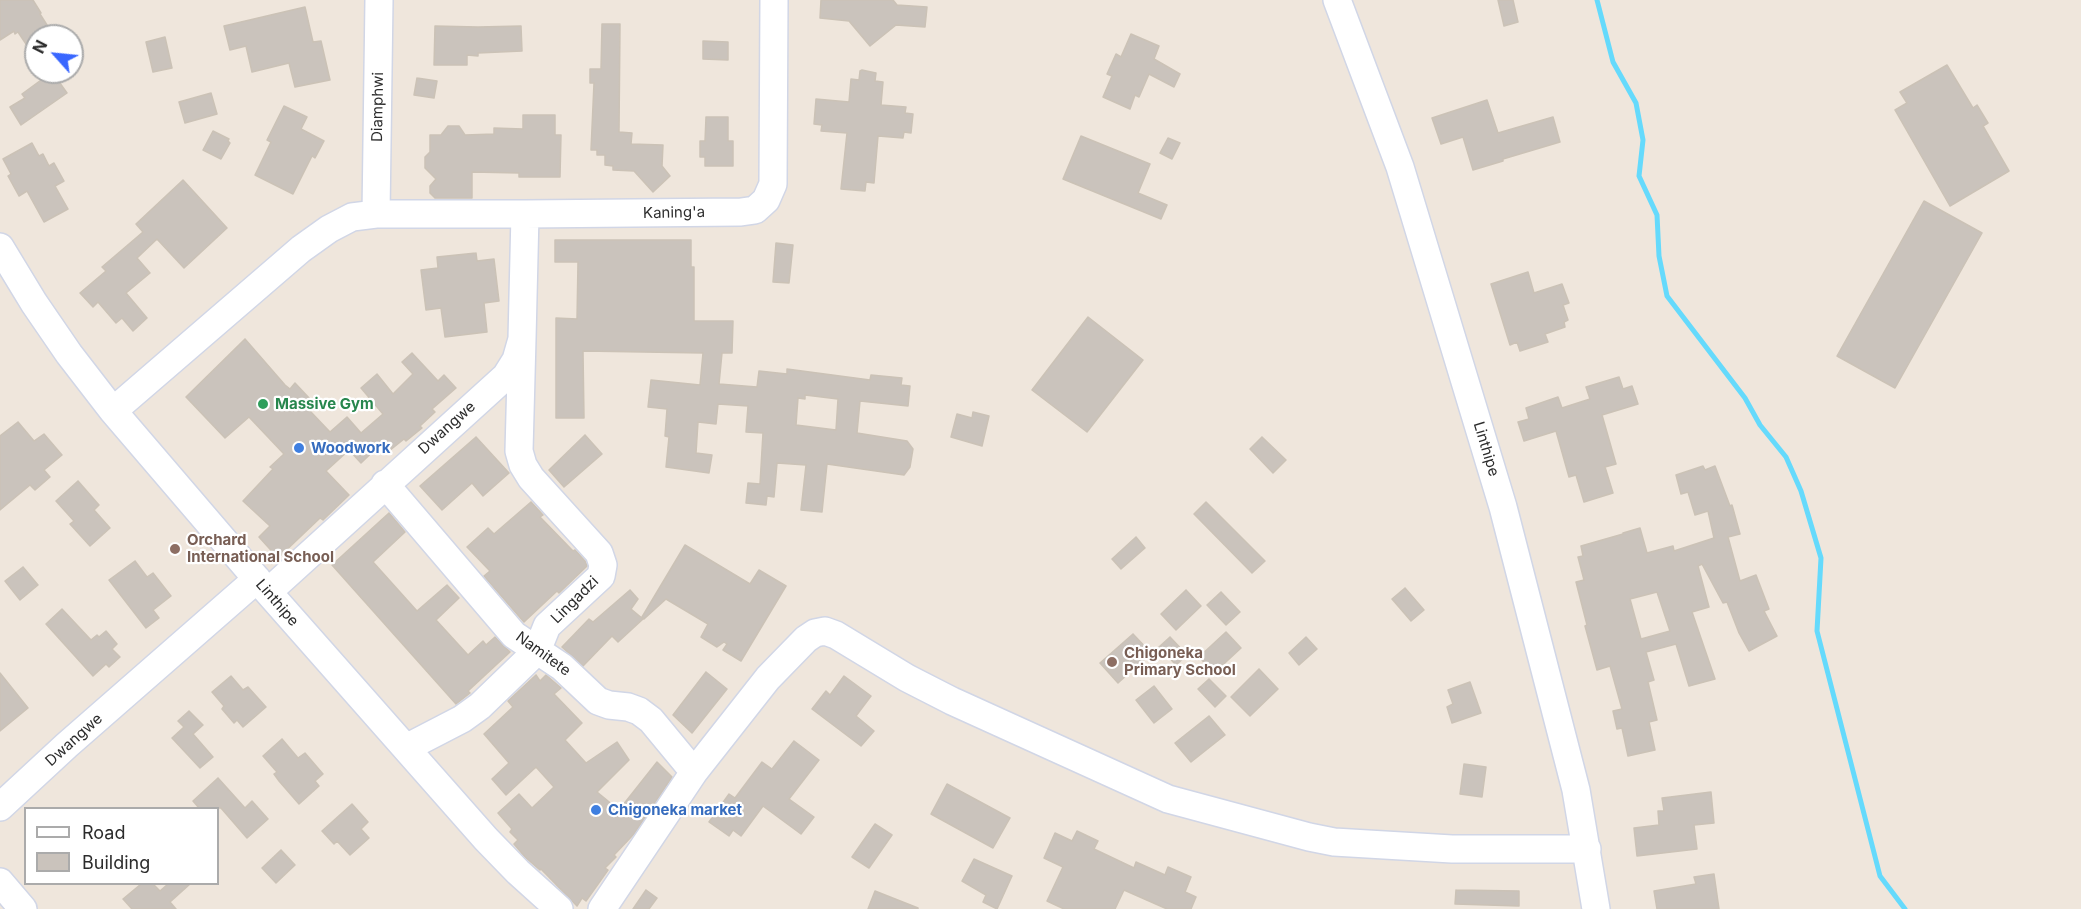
<!DOCTYPE html>
<html>
<head>
<meta charset="utf-8">
<style>
  body { margin:0 }
  #map { position:relative; width:2081px; height:909px; overflow:hidden; background:#efe6dc; font-family:Inter,sans-serif }
  canvas { display:block }
  .legend { position:absolute; left:24px; top:807px; width:195px; height:78px; box-sizing:border-box; background:#fff; border:2px solid #ababab; margin:0; padding:8px 10px; list-style:none; font-size:18px; color:#2c2c2c }
  .legend li { display:flex; align-items:center; gap:12px; height:30px }
  .legend b { width:30px; border:2px solid #ababab }
  .north { position:absolute; left:24px; top:24px; width:60px; height:60px; box-sizing:border-box; background:#fff; border:2px solid #ababab; border-radius:50%; rotate:297deg; font-size:16px; font-weight:700; line-height:24px; text-align:center; color:#2c2c2c }
  .north::after { content:''; display:block; margin:auto; width:21px; height:27px; background:#3967ff; clip-path:polygon(50% 0,100% 100%,50% 72%,0 100%) }
</style>
</head>
<body>
<div id="map">
<canvas width="2081" height="909"></canvas>
<ul class="legend">
<li><b style="height:8px;background:#fff"></b>Road</li>
<li><b style="height:16px;background:#cac3bc"></b>Building</li>
</ul>
<div class="north">N</div>
</div>
<script>
const ctx = document.querySelector('canvas').getContext('2d');
ctx.lineJoin = 'round';
function toPath(rows) {
  const path = new Path2D();
  for (const r of rows) {
    path.moveTo(r[0], r[1]);
    for (let i = 2; i < r.length; i += 2) path.lineTo(r[i], r[i + 1]);
  }
  return path;
}
function strokePath(path, color, width, dash) {
  ctx.strokeStyle = color;
  ctx.lineWidth = width;
  ctx.lineCap = dash ? 'butt' : 'round';
  ctx.setLineDash(dash || []);
  ctx.stroke(path);
}
function fillPath(path, color) {
  ctx.fillStyle = color;
  ctx.fill(path, 'evenodd');
}
function drawText(font, color, halo, rows, align = 'center') {
  ctx.font = font + ' Inter,sans-serif';
  ctx.lineWidth = 4.5;
  ctx.setLineDash([]);
  ctx.textBaseline = 'middle';
  ctx.strokeStyle = halo;
  ctx.fillStyle = color;
  for (const [text, x, y, turn = 0] of rows) {
    ctx.save();
    ctx.translate(x, y);
    ctx.rotate((+turn || 0) * Math.PI / 180);
    ctx.textAlign = isNaN(turn) ? turn : align;
    if (halo) ctx.strokeText(text, 0, 0);
    ctx.fillText(text, 0, 0);
    ctx.restore();
  }
}
strokePath(toPath([
  [1597,0,1613,62,1636,103,1643,140,1639,176,1657,215,1659,256,1667,296,1745,398,1760,425,1786,457,1801,491,1821,558,1817,631,1880,876,1905,909]
]), '#65dafc', 5);
const building = toPath([
  [0,0,33,0,41,13,40,14,54,36,36,36,36,59,18,32,15,34,14,31,0,40,0,0],
  [821,0,893,0,897,5,927,7,925,27,896,25,870,46,849,21,820,18,821,0],
  [1498,0,1513,0,1518,22,1504,26,1498,0],
  [305,7,313,42,321,41,330,80,295,87,289,63,252,72,246,46,230,50,224,26,305,7],
  [602,24,620,24,619,132,632,133,631,144,663,145,662,166,670,176,653,192,634,171,613,170,613,166,605,165,605,155,597,155,597,150,591,150,594,83,590,83,590,69,601,69,602,24],
  [435,26,478,27,521,26,522,51,478,53,478,56,467,55,467,65,434,65,435,26],
  [1131,34,1159,46,1154,59,1180,74,1174,87,1149,74,1139,97,1135,95,1130,109,1103,97,1112,76,1107,74,1116,54,1121,57,1131,34],
  [165,37,172,68,153,72,146,42,165,37],
  [703,41,728,42,728,60,703,59,703,41],
  [1947,65,1973,108,1977,105,1988,123,1983,126,2009,171,1950,206,1895,110,1907,103,1900,92,1947,65],
  [862,70,876,73,875,81,883,82,881,105,906,107,905,113,913,114,911,133,904,132,903,138,878,136,874,183,866,182,865,191,841,189,847,133,821,131,822,125,814,124,816,99,849,102,851,79,859,80,860,71,862,70],
  [52,72,67,93,21,125,10,107,25,98,22,94,52,72],
  [417,78,437,81,434,98,414,95,417,78],
  [211,93,217,114,185,123,179,102,211,93],
  [1487,100,1498,133,1553,117,1560,142,1503,159,1503,161,1473,170,1463,137,1441,144,1432,118,1487,100],
  [284,106,307,117,301,129,324,141,315,158,312,156,293,194,255,175,271,142,267,140,284,106],
  [523,115,555,115,555,135,561,135,560,177,519,177,519,173,472,172,472,198,435,198,430,193,430,186,436,179,425,168,425,157,430,152,430,135,441,135,448,126,459,126,465,135,494,134,494,128,523,129,523,115],
  [706,117,728,117,728,141,733,141,733,166,705,166,705,157,700,157,700,141,705,141,706,117],
  [213,131,229,139,228,141,230,143,221,159,203,150,213,131],
  [1081,136,1150,164,1138,193,1167,205,1161,219,1063,179,1081,136],
  [1168,138,1180,143,1172,159,1160,153,1168,138],
  [32,143,39,156,43,154,49,166,54,163,64,181,55,186,68,209,44,222,27,191,19,196,8,176,11,174,3,159,32,143],
  [183,180,227,228,184,268,157,239,137,258,150,273,126,293,147,318,133,331,122,318,116,323,98,302,93,307,80,293,106,271,102,267,143,232,136,224,183,180],
  [1924,201,1982,233,1895,388,1837,356,1924,201],
  [555,240,691,240,691,267,694,267,694,321,733,321,732,353,722,353,719,384,757,387,759,371,787,374,787,369,870,380,871,375,902,378,901,385,910,386,908,406,860,401,857,433,907,441,913,449,910,467,904,475,827,464,822,512,801,510,806,465,777,463,774,497,767,496,766,505,746,503,748,483,760,484,763,433,746,432,748,406,718,404,716,424,698,422,696,453,712,455,709,473,666,467,669,437,665,436,667,409,648,407,651,380,700,385,703,353,583,351,584,418,556,418,556,318,577,319,578,262,555,262,555,240],
  [805,395,838,399,836,430,796,425,798,398,805,399,805,395],
  [776,243,793,245,789,283,773,282,776,243],
  [476,253,477,261,494,259,499,301,484,303,487,332,445,337,441,308,426,310,421,270,438,268,437,257,476,253],
  [1528,272,1534,293,1562,284,1569,303,1563,305,1568,320,1564,322,1565,327,1545,334,1548,342,1520,351,1517,342,1510,345,1491,284,1528,272],
  [1088,317,1143,360,1087,432,1032,390,1088,317],
  [245,339,285,385,290,389,295,383,311,400,307,404,311,409,310,411,330,432,347,417,361,433,383,414,361,388,377,374,393,394,413,374,402,362,412,353,438,381,444,375,456,388,432,409,435,412,420,426,422,428,406,441,404,439,389,451,382,443,361,463,349,450,326,471,349,495,323,520,320,518,278,558,259,537,270,526,243,501,273,469,270,467,284,454,249,417,225,438,186,397,245,339],
  [1619,377,1623,389,1632,386,1638,404,1602,415,1616,464,1605,467,1613,493,1584,502,1576,475,1569,477,1556,431,1524,441,1518,422,1529,419,1526,408,1558,397,1562,408,1590,399,1586,387,1619,377],
  [973,412,989,416,982,446,951,437,957,414,972,418,973,412],
  [18,422,34,441,44,434,62,455,44,470,50,477,35,490,30,485,0,510,0,436,18,422],
  [585,435,602,454,564,487,549,470,585,435],
  [476,437,509,473,483,496,472,483,442,510,420,486,476,437],
  [1262,437,1286,460,1273,473,1250,449,1262,437],
  [1703,466,1705,470,1715,466,1730,506,1732,505,1740,534,1728,537,1740,581,1756,575,1769,609,1764,611,1777,636,1749,651,1739,633,1727,602,1723,603,1702,564,1698,566,1709,607,1692,612,1715,679,1689,686,1676,644,1646,652,1654,680,1648,682,1657,720,1649,722,1655,750,1628,756,1622,728,1617,729,1613,711,1622,709,1610,666,1597,670,1585,626,1587,625,1576,582,1584,580,1578,557,1583,556,1581,546,1623,534,1623,533,1640,528,1647,553,1673,546,1674,551,1714,538,1708,511,1695,515,1688,492,1681,494,1676,475,1703,466],
  [1657,592,1670,631,1641,639,1630,599,1657,592],
  [78,481,99,505,94,510,110,528,90,546,70,524,74,521,56,501,78,481],
  [531,502,543,515,540,517,573,551,575,550,585,561,587,566,559,593,557,591,524,622,484,576,490,571,467,547,488,528,494,534,531,502],
  [1206,502,1265,561,1252,573,1194,514,1206,502],
  [389,513,405,532,373,562,417,611,447,585,459,598,436,620,468,655,483,641,486,645,495,637,510,652,468,691,470,693,456,704,332,565,389,513],
  [1136,537,1145,548,1121,569,1112,559,1136,537],
  [685,545,750,584,759,570,786,586,741,661,723,650,727,644,724,642,717,647,701,637,708,624,666,599,644,619,642,617,685,545],
  [135,561,147,577,153,573,171,596,153,610,159,618,146,628,109,580,135,561],
  [23,567,38,585,20,600,5,581,23,567],
  [1405,588,1424,610,1411,621,1392,599,1405,588],
  [630,590,638,599,631,609,643,619,618,642,612,636,583,666,562,647,589,619,593,622,630,590],
  [1186,590,1201,606,1176,630,1161,614,1186,590],
  [1221,592,1240,612,1226,625,1207,605,1221,592],
  [62,609,91,640,97,635,99,637,106,631,117,644,112,649,120,657,109,667,106,664,93,676,46,624,62,609],
  [1226,632,1241,648,1214,673,1199,657,1226,632],
  [1133,634,1151,653,1118,683,1100,663,1133,634],
  [1170,637,1187,655,1176,665,1159,647,1170,637],
  [1306,637,1317,649,1299,665,1289,653,1306,637],
  [1259,669,1278,689,1250,716,1231,697,1259,669],
  [706,672,727,689,692,733,673,715,706,672],
  [0,673,28,708,0,731,0,673],
  [536,675,540,681,546,675,561,688,554,694,582,723,565,740,586,763,617,742,629,760,597,792,619,810,657,762,672,777,634,834,614,855,616,857,605,868,608,870,586,901,582,898,577,906,541,869,540,870,525,857,514,844,518,840,510,832,512,829,498,813,519,794,532,808,554,787,536,767,506,795,492,779,509,763,484,734,513,707,508,701,536,675],
  [231,676,243,690,248,687,266,707,243,727,237,720,234,723,222,709,224,706,212,692,231,676],
  [844,676,871,696,856,716,874,731,861,746,812,709,826,691,830,695,844,676],
  [1209,679,1226,696,1215,707,1198,689,1209,679],
  [1470,682,1481,713,1452,723,1447,707,1453,704,1448,690,1470,682],
  [1154,686,1172,709,1154,723,1136,700,1154,686],
  [189,711,203,725,193,734,213,757,200,768,172,738,184,727,178,721,189,711],
  [1209,716,1225,735,1191,762,1175,743,1209,716],
  [282,739,298,758,305,753,323,774,315,781,319,786,299,804,279,781,274,774,277,772,263,756,282,739],
  [794,741,819,760,789,799,814,817,801,834,763,806,741,836,733,830,729,836,709,822,729,794,735,798,762,762,772,769,794,741],
  [1464,764,1486,767,1482,797,1460,794,1464,764],
  [218,778,245,808,252,801,268,819,247,838,221,808,199,808,193,801,218,778],
  [947,784,1010,818,993,848,931,814,947,784],
  [1711,792,1714,823,1694,825,1697,849,1637,856,1634,828,1659,825,1658,811,1664,811,1662,798,1711,792],
  [352,804,368,822,361,829,369,838,350,855,337,841,334,844,322,831,352,804],
  [875,824,892,835,869,868,852,857,875,824],
  [1077,831,1098,841,1094,849,1134,868,1136,862,1165,875,1168,867,1191,877,1185,892,1196,897,1191,909,1167,909,1124,890,1115,909,1064,909,1047,901,1063,867,1044,858,1055,833,1072,841,1077,831],
  [281,850,295,865,276,883,262,868,281,850],
  [974,859,1012,876,997,909,983,902,986,895,962,881,974,859],
  [1714,874,1719,909,1657,909,1654,891,1696,884,1694,877,1714,874],
  [141,884,153,884,160,891,168,884,190,884,170,902,176,909,132,909,123,899,141,884],
  [646,890,657,898,649,909,633,909,646,890],
  [1456,890,1519,891,1519,906,1455,904,1456,890],
  [875,891,918,908,918,909,868,909,875,891]
]);
fillPath(building, '#cac3bc');
strokePath(building, '#cbc2b6', 1.5);
const minor = toPath([
  [1337,0,1400,167,1503,507,1576,790,1596,909],
  [376,214,379,0],
  [0,247,34,303,69,354,113,411,268,592,486,839,518,872,559,909],
  [113,411,301,249,329,229,352,217,376,214,525,214,741,212,755,210,766,200,773,184,774,0],
  [385,484,514,635,562,667,598,701,609,705,628,707,639,711,651,720,694,772],
  [268,592,506,376,516,360,522,339,525,214],
  [406,748,462,719,480,706,537,651,547,626,601,576,603,565,599,553,531,478,523,465,519,451,522,339],
  [0,807,67,745,257,579],
  [0,882,23,909],
  [602,909,694,772,768,678,806,639,815,633,825,631,836,635,907,678,952,701,1168,799,1309,837,1334,842,1452,849,1587,849]
]);
strokePath(minor, '#d1d6e6', 30);
strokePath(minor, '#fff', 27);
for (const [x, y, r, color] of [
  [263,404,6,"#2e9e5b"],
  [299,448,6,"#3f7fe0"],
  [175,549,6,"#8d6e63"],
  [1112,662,6,"#8d6e63"],
  [596,810,6,"#3f7fe0"]
]) {
  const dot = new Path2D();
  dot.arc(x, y, r, 0, 2 * Math.PI);
  ctx.fillStyle = color;
  ctx.fill(dot);
  strokePath(dot, '#fff', 2);
}
drawText('15px', '#2c2c2c', '#fff', [
  ["Diamphwi",378,107,-89],
  ["Kaning'a",674,213,-1],
  ["Dwangwe",447,428,-42],
  ["Linthipe",1486,449,73],
  ["Lingadzi",575,600,-45],
  ["Linthipe",277,603,49],
  ["Namitete",543,654,36],
  ["Dwangwe",74,740,-42]
]);
drawText('bold 15px', '#27864d', '#fff', [
  ["Massive Gym",275,404]
], 'left');
drawText('bold 15px', '#366cbe', '#fff', [
  ["Woodwork",311,448],
  ["Chigoneka market",608,810]
], 'left');
drawText('bold 15px', '#785e54', '#fff', [
  ["Orchard",187,540],
  ["International School",187,557],
  ["Chigoneka",1124,653],
  ["Primary School",1124,670]
], 'left');
</script>
</body>
</html>
